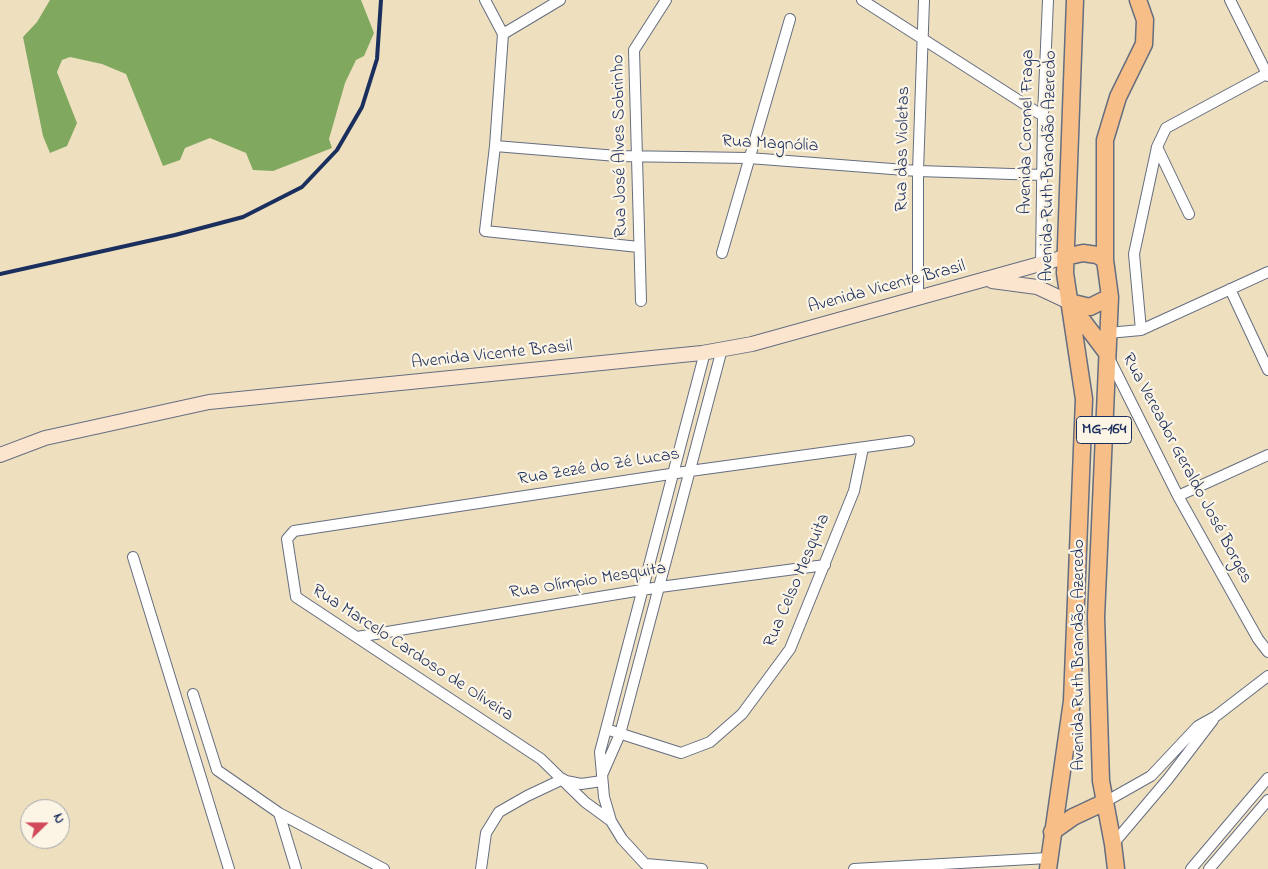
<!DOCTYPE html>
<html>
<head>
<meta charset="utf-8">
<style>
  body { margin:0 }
  #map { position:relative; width:1268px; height:869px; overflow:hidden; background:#eee0bf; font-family:"Indie Flower",sans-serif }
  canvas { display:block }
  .north { position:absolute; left:20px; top:799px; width:50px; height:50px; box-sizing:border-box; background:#fcf5e5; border:1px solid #a2a6af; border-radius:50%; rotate:68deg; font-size:14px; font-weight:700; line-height:20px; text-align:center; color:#1b2f5e }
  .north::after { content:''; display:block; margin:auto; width:18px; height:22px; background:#d1495b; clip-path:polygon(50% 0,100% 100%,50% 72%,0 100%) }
</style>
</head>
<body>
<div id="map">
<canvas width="1268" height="869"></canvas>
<div class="north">N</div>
</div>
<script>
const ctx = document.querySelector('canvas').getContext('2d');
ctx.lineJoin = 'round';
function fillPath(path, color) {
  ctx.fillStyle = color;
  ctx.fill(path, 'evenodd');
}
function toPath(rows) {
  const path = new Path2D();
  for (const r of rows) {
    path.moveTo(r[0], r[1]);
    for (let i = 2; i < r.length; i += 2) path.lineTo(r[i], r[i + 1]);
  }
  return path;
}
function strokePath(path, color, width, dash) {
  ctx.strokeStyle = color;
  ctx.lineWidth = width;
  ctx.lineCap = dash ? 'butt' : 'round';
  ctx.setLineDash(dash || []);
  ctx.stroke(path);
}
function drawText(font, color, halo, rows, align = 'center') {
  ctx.font = font + ' "Indie Flower",sans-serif';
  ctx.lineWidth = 4.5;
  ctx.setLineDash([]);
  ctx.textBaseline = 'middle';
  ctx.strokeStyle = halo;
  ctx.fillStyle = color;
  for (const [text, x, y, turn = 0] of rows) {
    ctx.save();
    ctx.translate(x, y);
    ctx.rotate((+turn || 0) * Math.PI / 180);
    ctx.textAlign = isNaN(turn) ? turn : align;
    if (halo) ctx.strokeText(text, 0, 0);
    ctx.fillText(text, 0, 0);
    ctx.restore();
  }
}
fillPath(toPath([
  [50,0,361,0,374,33,364,56,356,60,345,83,329,139,332,148,273,171,253,170,246,153,210,138,185,148,180,160,163,166,126,74,102,64,70,57,62,60,57,72,77,123,67,146,50,153,43,136,23,37,37,22]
]), '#80a85f');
const street = toPath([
  [485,0,503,34,495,146,485,231,639,247],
  [862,0,1043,116],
  [1230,0,1268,76],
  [503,34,560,0],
  [495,146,617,156,749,158,918,171,1043,175],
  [1157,147,1189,214],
  [722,253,790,19],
  [1041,265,1043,116,1048,0],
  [1230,289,1268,370],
  [918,298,918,171,924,0],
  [641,301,634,50,666,0],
  [1141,330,1134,254,1157,147,1166,128,1268,73],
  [1108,333,1141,330,1268,272],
  [1109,358,1178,496,1258,639,1268,652],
  [1178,496,1268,455],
  [133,557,229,869],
  [357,637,660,587,825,565],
  [193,694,217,770,279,813,384,869],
  [606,729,681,753,710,742,742,714,790,649,854,491,863,448],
  [602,775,620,734,722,349],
  [566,781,581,784,602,781],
  [1105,802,1151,776,1198,726,1216,716,1268,676],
  [279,813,296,869],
  [611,821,585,802,541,759,296,597,287,539,294,531,690,471,909,441],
  [1113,844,1168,779,1213,720],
  [646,864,702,869],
  [481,869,486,833,499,812,527,796,563,779],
  [652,869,645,864,622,839,611,821,604,797,600,752,705,352],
  [854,869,1048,858],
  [1191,869,1268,778],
  [1209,869,1268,800]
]);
const secondary = toPath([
  [992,281,1037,287,1069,302],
  [0,455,45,438,209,402,702,353,752,344,1065,257]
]);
const primary = toPath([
  [1065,257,1083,253,1097,255,1105,260],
  [1069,302,1090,307,1110,297],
  [1070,304,1107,353],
  [1052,832,1073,817,1105,802],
  [1048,869,1072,701,1084,399,1065,273,1075,0],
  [1116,869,1113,844,1101,781,1096,617,1110,297,1105,260,1105,140,1118,97,1144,44,1145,20,1138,0]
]);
strokePath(street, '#656d80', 12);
strokePath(secondary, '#656d80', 16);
strokePath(primary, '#656d80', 19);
strokePath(street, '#fff', 10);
strokePath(secondary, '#fce5cf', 14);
strokePath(primary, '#f7be87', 16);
strokePath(toPath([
  [0,274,175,235,243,217,302,187,337,150,362,107,377,59,381,0]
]), '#1b2f5e', 4);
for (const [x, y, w] of [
  [1104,430,55]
]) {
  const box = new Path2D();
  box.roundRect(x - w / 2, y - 13.5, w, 27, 4);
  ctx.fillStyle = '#fcf5e5';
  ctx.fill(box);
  strokePath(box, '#1b2f5e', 1);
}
drawText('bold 16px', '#1b2f5e', null, [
  ["MG-164",1104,430]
]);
drawText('18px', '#1b2f5e', '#fcf5e5', [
  ["Avenida Coronel Fraga",1028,132,-89],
  ["Rua Magnólia",770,145,3],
  ["Rua José Alves Sobrinho",621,146,-91],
  ["Rua das Violetas",904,149,-89],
  ["Avenida Ruth Brandão Azeredo",1050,166,-89],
  ["Avenida Vicente Brasil",887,288,-15],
  ["Avenida Vicente Brasil",492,356,-6],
  ["Rua Zezé do Zé Lucas",599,468,-9],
  ["Rua Vereador Geraldo José Borges",1186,469,62],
  ["Rua Celso Mesquita",798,581,-67],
  ["Rua Olímpio Mesquita",588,582,-9],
  ["Rua Marcelo Cardoso de Oliveira",412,654,33],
  ["Avenida Ruth Brandão Azeredo",1080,655,-90]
]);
</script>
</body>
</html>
